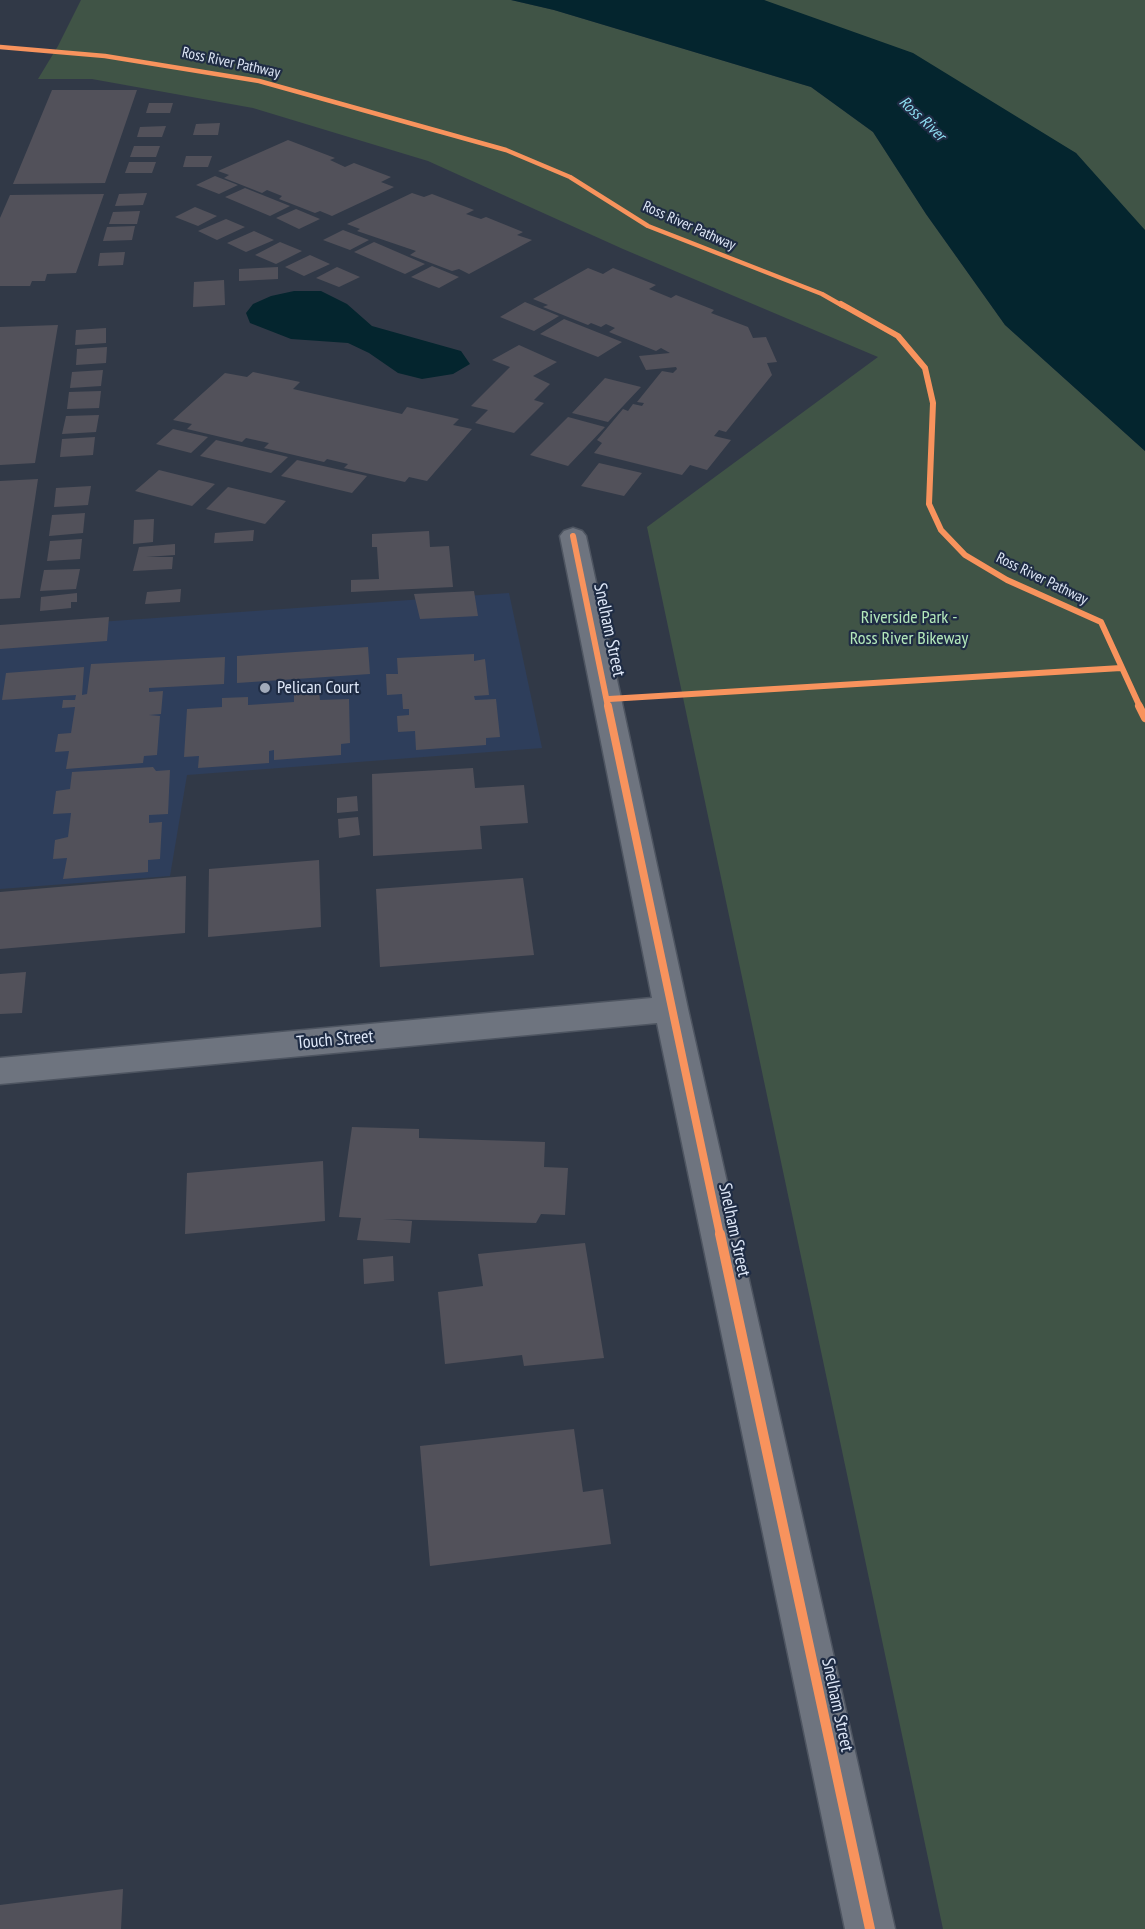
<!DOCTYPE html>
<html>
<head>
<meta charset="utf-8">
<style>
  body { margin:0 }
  canvas { display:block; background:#313947 }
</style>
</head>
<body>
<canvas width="1145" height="1929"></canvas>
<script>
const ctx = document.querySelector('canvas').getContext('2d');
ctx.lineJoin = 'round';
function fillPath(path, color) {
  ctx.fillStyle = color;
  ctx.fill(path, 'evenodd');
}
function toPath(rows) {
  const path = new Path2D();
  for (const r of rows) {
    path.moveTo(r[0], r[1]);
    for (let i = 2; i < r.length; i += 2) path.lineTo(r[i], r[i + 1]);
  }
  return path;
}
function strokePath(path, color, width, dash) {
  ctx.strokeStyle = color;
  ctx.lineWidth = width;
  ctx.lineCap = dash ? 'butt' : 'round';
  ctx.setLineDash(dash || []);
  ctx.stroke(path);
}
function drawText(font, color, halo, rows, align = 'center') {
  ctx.font = font + ' "PT Sans Narrow",sans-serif';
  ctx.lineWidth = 4.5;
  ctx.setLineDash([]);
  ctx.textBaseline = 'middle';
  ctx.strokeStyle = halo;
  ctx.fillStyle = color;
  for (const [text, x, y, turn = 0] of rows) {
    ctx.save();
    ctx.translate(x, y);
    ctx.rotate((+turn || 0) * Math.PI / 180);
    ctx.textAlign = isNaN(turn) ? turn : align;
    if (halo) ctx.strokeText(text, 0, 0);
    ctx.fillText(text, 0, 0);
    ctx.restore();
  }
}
fillPath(toPath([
  [509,593,542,748,187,775,170,876,0,889,0,629]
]), '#2e3e5b');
fillPath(toPath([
  [81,0,511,0,554,10,811,87,873,132,926,214,1005,325,1145,451,1145,1929,943,1929,647,527,878,357,623,249,428,161,253,108,92,79,38,79,58,46],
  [764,0,1145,0,1145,234,1076,153]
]), '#405446');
fillPath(toPath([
  [511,0,764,0,913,53,1076,153,1145,230,1145,451,1005,325,926,214,873,132,811,87,554,10],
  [294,291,321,291,347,304,372,326,461,351,470,364,453,374,422,379,398,373,369,353,348,343,291,339,250,323,246,313,253,304,271,296]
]), '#04252e');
fillPath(toPath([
  [52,90,137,90,105,183,13,184],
  [149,103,173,103,170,113,146,113],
  [220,123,218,135,193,135,196,124],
  [166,126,162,137,137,137,140,127],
  [288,140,335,158,330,160,345,167,354,163,391,177,381,182,394,187,332,216,320,211,315,213,279,199,282,196,267,190,262,193,224,178,229,175,218,171],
  [134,146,160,146,156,157,130,157],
  [186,156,212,156,208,167,183,167],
  [129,162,156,162,152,173,125,173],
  [215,176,238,185,219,194,196,185],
  [245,188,290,206,270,216,225,197],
  [147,193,143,205,115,206,119,194],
  [412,193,424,197,432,194,474,210,466,214,481,219,486,217,523,232,517,235,532,240,469,274,459,269,452,271,410,255,416,251,357,231,360,229,347,224],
  [104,194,76,273,47,274,45,281,32,281,30,286,0,286,0,218,10,195],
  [195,207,217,216,198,226,175,217],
  [296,209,320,219,299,229,276,218],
  [140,211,137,224,109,224,113,212],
  [226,219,245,227,217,240,198,231],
  [135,226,132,240,103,241,107,227],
  [343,230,369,240,350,250,323,240],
  [254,231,274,240,246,252,227,243],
  [280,242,302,251,276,264,255,255],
  [374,242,425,264,405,274,354,252],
  [125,252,123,265,98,266,100,253],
  [310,255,330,264,304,276,285,267],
  [432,266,459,277,439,288,411,277],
  [278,267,278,279,239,281,239,269],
  [337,267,360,277,339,287,316,278],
  [588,268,603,274,613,268,656,285,649,289,671,298,676,295,714,310,711,313,748,327,753,338,766,337,777,362,767,363,772,375,726,432,719,430,714,436,731,440,707,470,690,465,682,475,594,453,602,443,597,440,623,409,628,411,633,404,642,406,644,403,637,402,662,371,673,373,677,369,676,367,646,370,639,356,670,353,661,348,656,351,609,332,615,328,606,324,601,327,591,323,588,325,543,307,548,305,533,299],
  [224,280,225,305,193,307,194,282],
  [525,302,559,316,534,331,500,317],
  [564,319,622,342,598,357,540,334],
  [58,325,35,463,0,465,0,327],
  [106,328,106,343,75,345,76,330],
  [519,345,557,362,533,376,550,384,534,400,544,403,514,433,475,423,488,410,471,406,510,367,492,360],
  [107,347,106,363,76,365,77,349],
  [103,370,101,386,70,388,72,372],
  [253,372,300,382,293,389,402,414,407,407,459,419,453,425,472,429,427,481,409,477,405,482,344,468,348,464,327,459,324,462,264,448,269,443,246,438,242,442,187,429,192,424,173,420,225,373,247,377],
  [605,378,641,387,608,422,572,413],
  [101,391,99,408,67,409,69,392],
  [99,415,96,432,62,434,66,416],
  [568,417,605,427,568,466,530,455],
  [173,429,208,437,191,453,156,444],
  [95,437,93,455,60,457,62,439],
  [216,440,288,457,271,473,200,456],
  [297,460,367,476,352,493,281,476],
  [599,463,642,473,624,496,581,486],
  [159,470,215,484,192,506,135,491],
  [38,479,20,598,0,599,0,481],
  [91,486,88,505,54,507,56,488],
  [228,487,286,501,265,524,206,509],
  [85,513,83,533,49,536,52,515],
  [154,519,153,542,133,544,134,520],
  [254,530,253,541,214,543,215,533],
  [429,531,430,547,449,546,453,587,351,592,351,580,379,579,377,547,372,547,372,534],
  [82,539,80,559,47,561,50,541],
  [175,544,175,555,146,557,173,557,172,569,133,571,139,547],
  [80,569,76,589,40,591,44,570],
  [181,589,180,602,145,604,147,592],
  [474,591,478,616,420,619,414,594],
  [77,593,77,602,71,602,71,608,40,611,41,597],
  [109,617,107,641,0,649,0,625],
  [368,647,370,674,237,683,237,656],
  [474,654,474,661,485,659,489,695,474,696,475,700,496,699,500,737,486,738,486,745,416,750,415,731,398,732,397,716,409,715,409,709,403,709,402,694,387,695,386,674,398,674,397,658],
  [225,657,224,684,149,688,149,692,163,691,161,714,149,715,160,716,157,755,144,756,143,763,66,769,69,751,55,752,58,734,71,733,75,707,62,708,63,700,75,700,76,695,2,700,6,673,84,667,82,695,87,694,91,664],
  [319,691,320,700,349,699,350,743,341,744,341,755,274,760,274,750,269,751,269,763,198,768,199,756,184,757,187,709,222,707,222,698,248,697,248,705,294,702,294,693],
  [153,767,156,771,170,770,168,814,149,815,149,823,162,822,160,859,148,860,148,872,63,879,67,858,53,859,55,840,68,837,71,813,53,814,56,791,70,789,72,772],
  [473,768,475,788,524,785,528,823,480,826,482,849,373,856,372,774],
  [357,796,358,811,337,813,337,798],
  [358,817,360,835,339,838,338,819],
  [319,860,321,927,208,937,209,869],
  [186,876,185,933,0,949,0,892],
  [523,878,534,955,380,967,376,889],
  [26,972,22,1013,0,1014,0,974],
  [352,1127,419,1129,419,1138,545,1142,544,1167,568,1168,565,1215,541,1214,536,1223,383,1219,412,1221,410,1243,357,1240,361,1218,339,1217],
  [323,1161,325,1221,185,1234,187,1173],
  [585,1243,604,1358,524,1366,522,1355,445,1364,438,1292,483,1286,478,1254],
  [393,1256,394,1281,364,1284,363,1259],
  [574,1429,583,1492,603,1489,611,1544,430,1566,420,1446],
  [123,1889,121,1929,0,1929,0,1905]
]), '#52515a');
const minor = toPath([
  [573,528,582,531,586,536,688,1009,895,1929,845,1929,657,1023,0,1084,0,1058,652,998,560,536,564,531,573,528]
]);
strokePath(minor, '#4e5561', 3);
fillPath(minor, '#6e747f');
strokePath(toPath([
  [0,47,105,56,259,81,506,150,570,177,648,226,822,294,843,306]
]), '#f8935d', 4.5);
strokePath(toPath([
  [841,304,898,336,925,368,933,403,929,504,941,530,965,555,1007,580,1101,622,1140,707],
  [573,536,608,707],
  [609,699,1121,668]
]), '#f8935d', 6);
strokePath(toPath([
  [608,706,720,1235],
  [1139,706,1145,718]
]), '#f8935d', 8);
strokePath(toPath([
  [720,1234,870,1929]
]), '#f8935d', 10);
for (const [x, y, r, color] of [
  [265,688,6,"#a2abba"]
]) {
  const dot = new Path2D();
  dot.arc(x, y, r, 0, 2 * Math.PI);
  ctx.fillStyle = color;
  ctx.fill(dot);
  strokePath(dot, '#1f2c44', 2);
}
drawText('15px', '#dfe8f8', '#1f2c44', [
  ["Ross River Pathway",231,63,12],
  ["Ross River Pathway",689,226,24],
  ["Ross River Pathway",1042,579,26]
]);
drawText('italic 16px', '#8eddf1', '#1f2c44', [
  ["Ross River",922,119,43]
]);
drawText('18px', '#b4e9bb', '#1f2c44', [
  ["Riverside Park -",909,618],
  ["Ross River Bikeway",909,639]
]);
drawText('18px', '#dfe8f8', '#1f2c44', [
  ["Snelham Street",609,630,78],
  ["Touch Street",335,1040,-5],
  ["Snelham Street",734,1230,78],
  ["Snelham Street",837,1705,78]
]);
drawText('18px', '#dfe8f8', '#1f2c44', [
  ["Pelican Court",277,688]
], 'left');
</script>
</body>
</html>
